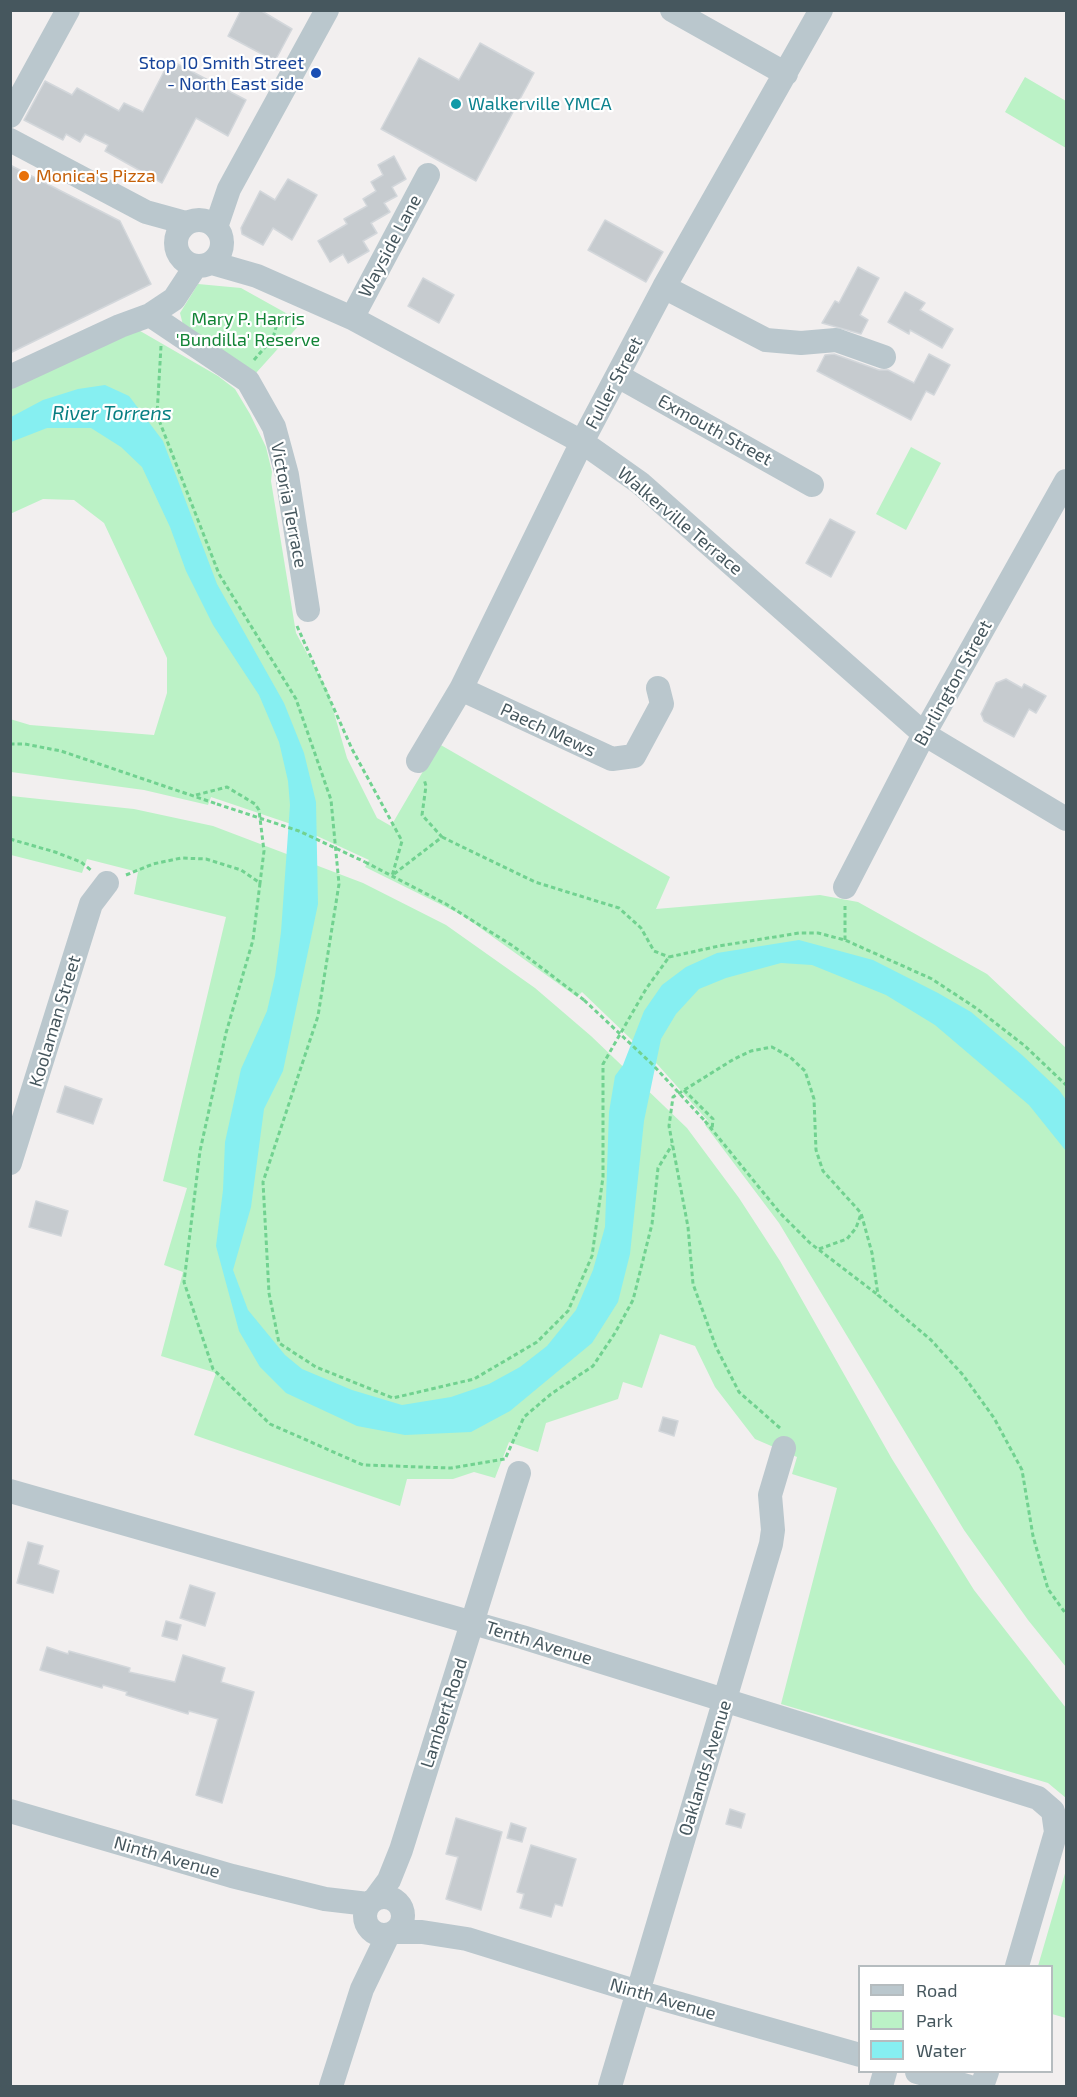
<!DOCTYPE html>
<html>
<head>
<meta charset="utf-8">
<style>
  body { margin:0 }
  #map { position:relative; width:1077px; height:2097px; overflow:hidden; background:#f2efef; font-family:"Exo 2",sans-serif }
  canvas { display:block }
  .frame { position:absolute; inset:0; border:12px solid #46575e; pointer-events:none }
  .legend { position:absolute; left:858px; top:1965px; width:195px; height:108px; box-sizing:border-box; background:#fff; border:2px solid #b5bcbf; margin:0; padding:8px 10px; list-style:none; font-size:18px; color:#46575e }
  .legend li { display:flex; align-items:center; gap:12px; height:30px }
  .legend b { width:30px; border:2px solid #b5bcbf }
</style>
</head>
<body>
<div id="map">
<canvas width="1077" height="2097"></canvas>
<div class="frame"></div>
<ul class="legend">
<li><b style="height:8px;background:#bac7cd"></b>Road</li>
<li><b style="height:16px;background:#bbf2c6"></b>Park</li>
<li><b style="height:16px;background:#86eff1"></b>Water</li>
</ul>
</div>
<script>
const ctx = document.querySelector('canvas').getContext('2d');
ctx.lineJoin = 'round';
function fillPath(path, color) {
  ctx.fillStyle = color;
  ctx.fill(path, 'evenodd');
}
function toPath(rows) {
  const path = new Path2D();
  for (const r of rows) {
    if (r.length === 3) {
      path.moveTo(r[0] + r[2], r[1]);
      path.arc(r[0], r[1], r[2], 0, 2 * Math.PI);
      continue;
    }
    path.moveTo(r[0], r[1]);
    for (let i = 2; i < r.length; i += 2) path.lineTo(r[i], r[i + 1]);
  }
  return path;
}
function strokePath(path, color, width, dash) {
  ctx.strokeStyle = color;
  ctx.lineWidth = width;
  ctx.lineCap = dash ? 'butt' : 'round';
  ctx.setLineDash(dash || []);
  ctx.stroke(path);
}
function drawText(font, color, halo, rows, align = 'center') {
  ctx.font = font + ' "Exo 2",sans-serif';
  ctx.lineWidth = 4.5;
  ctx.setLineDash([]);
  ctx.textBaseline = 'middle';
  ctx.strokeStyle = halo;
  ctx.fillStyle = color;
  for (const [text, x, y, turn = 0] of rows) {
    ctx.save();
    ctx.translate(x, y);
    ctx.rotate((+turn || 0) * Math.PI / 180);
    ctx.textAlign = isNaN(turn) ? turn : align;
    if (halo) ctx.strokeText(text, 0, 0);
    ctx.fillText(text, 0, 0);
    ctx.restore();
  }
}
fillPath(toPath([
  [1025,77,1066,101,1066,148,1005,112],
  [198,284,241,288,302,322,256,373,184,329,180,313],
  [135,328,218,376,235,389,250,414,266,447,272,472,271,481,296,633,328,692,347,758,377,818,391,826,439,744,670,877,656,909,820,895,858,902,987,974,1066,1048,1066,1667,1028,1620,964,1530,779,1223,705,1125,708,1121,658,1065,582,992,577,997,462,915,365,867,369,860,291,824,211,797,208,805,144,790,11,772,10,719,30,725,154,735,167,693,167,658,104,523,74,500,43,499,10,514,11,385],
  [911,447,941,463,906,530,876,514],
  [11,796,134,809,213,826,363,883,446,925,535,988,591,1036,687,1128,739,1198,780,1261,892,1459,974,1590,1066,1708,1066,1798,1048,1783,781,1704,837,1488,792,1474,797,1457,755,1439,715,1387,695,1346,660,1334,642,1388,623,1382,618,1399,546,1423,538,1452,509,1442,495,1478,474,1472,453,1479,407,1479,400,1506,194,1435,216,1373,161,1356,183,1272,164,1265,187,1188,163,1181,226,917,134,894,138,872,87,859,82,873,11,855],
  [1066,1870,1066,2018,1052,2014,1052,1966,1038,1966]
]), '#bbf2c6');
fillPath(toPath([
  [105,385,129,396,163,441,217,584,284,703,304,753,316,802,318,904,283,1071,264,1109,251,1207,233,1270,248,1310,285,1355,302,1369,352,1390,402,1405,451,1397,489,1384,520,1367,547,1346,576,1310,593,1270,605,1227,609,1112,615,1076,623,1065,644,1011,662,985,686,967,717,953,799,940,873,960,938,993,971,1012,1022,1055,1059,1090,1066,1100,1066,1151,1029,1105,935,1025,886,995,812,965,781,963,726,978,699,989,676,1014,661,1039,644,1121,630,1254,618,1302,592,1343,510,1411,471,1432,405,1435,357,1426,286,1393,260,1367,239,1331,216,1246,223,1190,225,1142,241,1069,267,1011,275,976,281,932,290,805,288,781,279,742,259,695,213,625,186,571,170,527,142,467,121,447,91,428,47,428,11,442,11,417,43,400,78,389]
]), '#86eff1');
const building = toPath([
  [241,10,260,10,292,29,275,61,228,36,241,10],
  [480,43,534,73,476,181,381,129,419,58,459,80,480,43],
  [170,60,246,100,228,136,196,118,162,183,105,151,108,145,85,134,80,142,66,134,63,140,24,120,45,81,72,95,77,88,119,111,124,103,143,112,170,60],
  [394,156,406,179,392,187,397,196,384,203,390,212,371,223,377,233,363,241,369,251,348,263,343,254,330,262,318,241,347,224,344,219,367,206,363,199,376,191,371,182,383,175,378,165,394,156],
  [10,165,120,221,151,284,10,353,10,165],
  [288,179,317,195,292,240,273,228,263,245,242,234,241,228,260,191,275,200,288,179],
  [605,220,663,252,646,282,588,250,605,220],
  [858,267,879,278,860,315,868,320,861,334,822,323,835,301,839,303,858,267],
  [423,278,454,295,439,323,408,306,423,278],
  [905,292,925,303,920,310,953,329,942,348,910,330,909,334,888,322,905,292],
  [834,354,879,370,888,370,914,383,929,354,950,365,934,395,926,391,911,420,817,371,825,355,834,354],
  [830,519,855,532,831,577,806,563,830,519],
  [1006,679,1022,688,1024,684,1046,696,1036,713,1029,709,1014,737,984,721,981,714,996,683,1006,679],
  [65,1086,102,1099,93,1124,57,1112,65,1086],
  [36,1201,68,1211,61,1236,29,1227,36,1201],
  [663,1417,678,1421,674,1436,659,1431,663,1417],
  [28,1542,43,1546,38,1564,59,1571,53,1593,17,1583,28,1542],
  [190,1585,215,1593,205,1626,180,1618,190,1585],
  [166,1621,181,1625,177,1640,162,1636,166,1621],
  [47,1647,68,1654,69,1651,130,1668,129,1672,175,1682,183,1655,225,1668,221,1682,254,1692,222,1803,196,1795,218,1719,189,1711,188,1714,126,1695,127,1692,103,1685,102,1688,40,1670,47,1647],
  [730,1809,745,1814,741,1828,726,1824,730,1809],
  [456,1818,502,1832,481,1910,446,1899,458,1857,446,1854,456,1818],
  [511,1823,526,1828,522,1842,507,1838,511,1823],
  [531,1845,576,1859,562,1906,555,1904,551,1917,520,1908,524,1894,517,1892,531,1845]
]);
fillPath(building, '#c6cbcf');
strokePath(building, '#d3d7db', 1.5);
strokePath(toPath([
  [161,346,157,415,219,574,296,699,331,800,339,884,318,1016,263,1182,269,1293,279,1343,316,1367,393,1398,474,1379,537,1342,568,1311,592,1256,603,1177,603,1064,646,989,669,957],
  [254,360,273,338,276,327,292,313],
  [297,626,352,749,402,841,392,876],
  [10,744,25,744,61,751,217,804],
  [196,795,227,787,255,804,259,810,264,851,260,883],
  [442,837,535,882,619,908,641,928,654,951,669,957],
  [10,839,55,852,81,862,92,871],
  [365,862,446,904,513,946,584,1000],
  [394,874,442,837,422,815,426,786,424,779],
  [126,875,153,864,181,858,206,859,241,870,260,883,253,940,226,1033,200,1151,184,1282,213,1369,270,1424,363,1465,451,1468,505,1459],
  [845,940,845,906],
  [669,957,719,946,799,933,818,933,845,940,932,979,976,1008,1025,1046,1066,1085],
  [684,1090,713,1119,712,1130],
  [705,1121,780,1213,810,1243,878,1295],
  [819,1249,847,1239,856,1228,861,1214],
  [780,1428,739,1392,716,1347,693,1284,688,1227,669,1126,673,1097,734,1059,751,1051,772,1047,790,1057,805,1071,814,1099,816,1150,823,1171,861,1213,872,1253,878,1295,931,1340,963,1375,994,1418,1022,1470,1033,1536,1048,1589,1066,1614],
  [506,1457,524,1417,551,1394,593,1366,615,1333,633,1300,652,1224,658,1168,672,1145]
]), '#71d290', 3, [4.5, 3]);
strokePath(toPath([
  [672,10,786,74],
  [10,116,68,10],
  [10,140,146,212,186,223],
  [199,243,23],
  [216,227,229,189,327,10],
  [212,263,257,276,352,318,582,442,640,483,924,734,1066,819],
  [664,287,766,340,801,343,836,340,884,357],
  [150,315,248,381,274,427,287,475,308,610],
  [352,318,428,175],
  [618,376,812,485],
  [10,377,120,326,150,315,174,299,195,267],
  [461,689,612,759,634,756,662,704,658,688],
  [418,761,461,689,582,442,664,287,821,10],
  [845,887,924,734,1066,481],
  [10,1163,91,904,107,883],
  [10,1491,522,1637,1038,1798,1053,1811,1056,1832,1017,1966],
  [10,1811,232,1876,325,1899,368,1904],
  [384,1916,19],
  [375,1899,389,1880,401,1850,519,1473],
  [395,1932,422,1932,467,1939,638,1992,860,2055],
  [917,2072,967,2086],
  [331,2086,362,1989,388,1935],
  [610,2086,771,1544,773,1530,770,1495,784,1448],
  [881,2086,885,2072],
  [982,2086,987,2072]
]), '#bac7cd', 24);
strokePath(toPath([
  [217,804,299,831,365,862],
  [584,1000,652,1064,705,1121]
]), '#71d290', 3, [4.5, 3]);
for (const [x, y, r, color] of [
  [316,73,6,"#1a4fb4"],
  [456,104,6,"#0f9aa8"],
  [24,176,6,"#e8710a"]
]) {
  const dot = new Path2D();
  dot.arc(x, y, r, 0, 2 * Math.PI);
  ctx.fillStyle = color;
  ctx.fill(dot);
  strokePath(dot, '#fff', 2);
}
drawText('18px', '#164399', '#fff', [
  ["Stop 10 Smith Street",304,63],
  ["- North East side",304,84]
], 'right');
drawText('18px', '#0d838f', '#fff', [
  ["Walkerville YMCA",468,104]
], 'left');
drawText('18px', '#c56008', '#fff', [
  ["Monica's Pizza",36,176]
], 'left');
drawText('18px', '#46575e', '#fff', [
  ["Wayside Lane",390,246,-62],
  ["Fuller Street",614,383,-62],
  ["Exmouth Street",715,430,29],
  ["Victoria Terrace",289,505,79],
  ["Walkerville Terrace",680,521,40],
  ["Burlington Street",953,683,-61],
  ["Paech Mews",548,730,25],
  ["Koolaman Street",55,1021,-73],
  ["Tenth Avenue",539,1643,17],
  ["Lambert Road",444,1713,-72],
  ["Oaklands Avenue",705,1768,-73],
  ["Ninth Avenue",167,1857,16],
  ["Ninth Avenue",663,1999,16]
]);
drawText('18px', '#128436', '#fff', [
  ["Mary P. Harris",248,319],
  ["'Bundilla' Reserve",248,340]
]);
drawText('italic 20px', '#087f82', '#fff', [
  ["River Torrens",112,413]
]);
</script>
</body>
</html>
